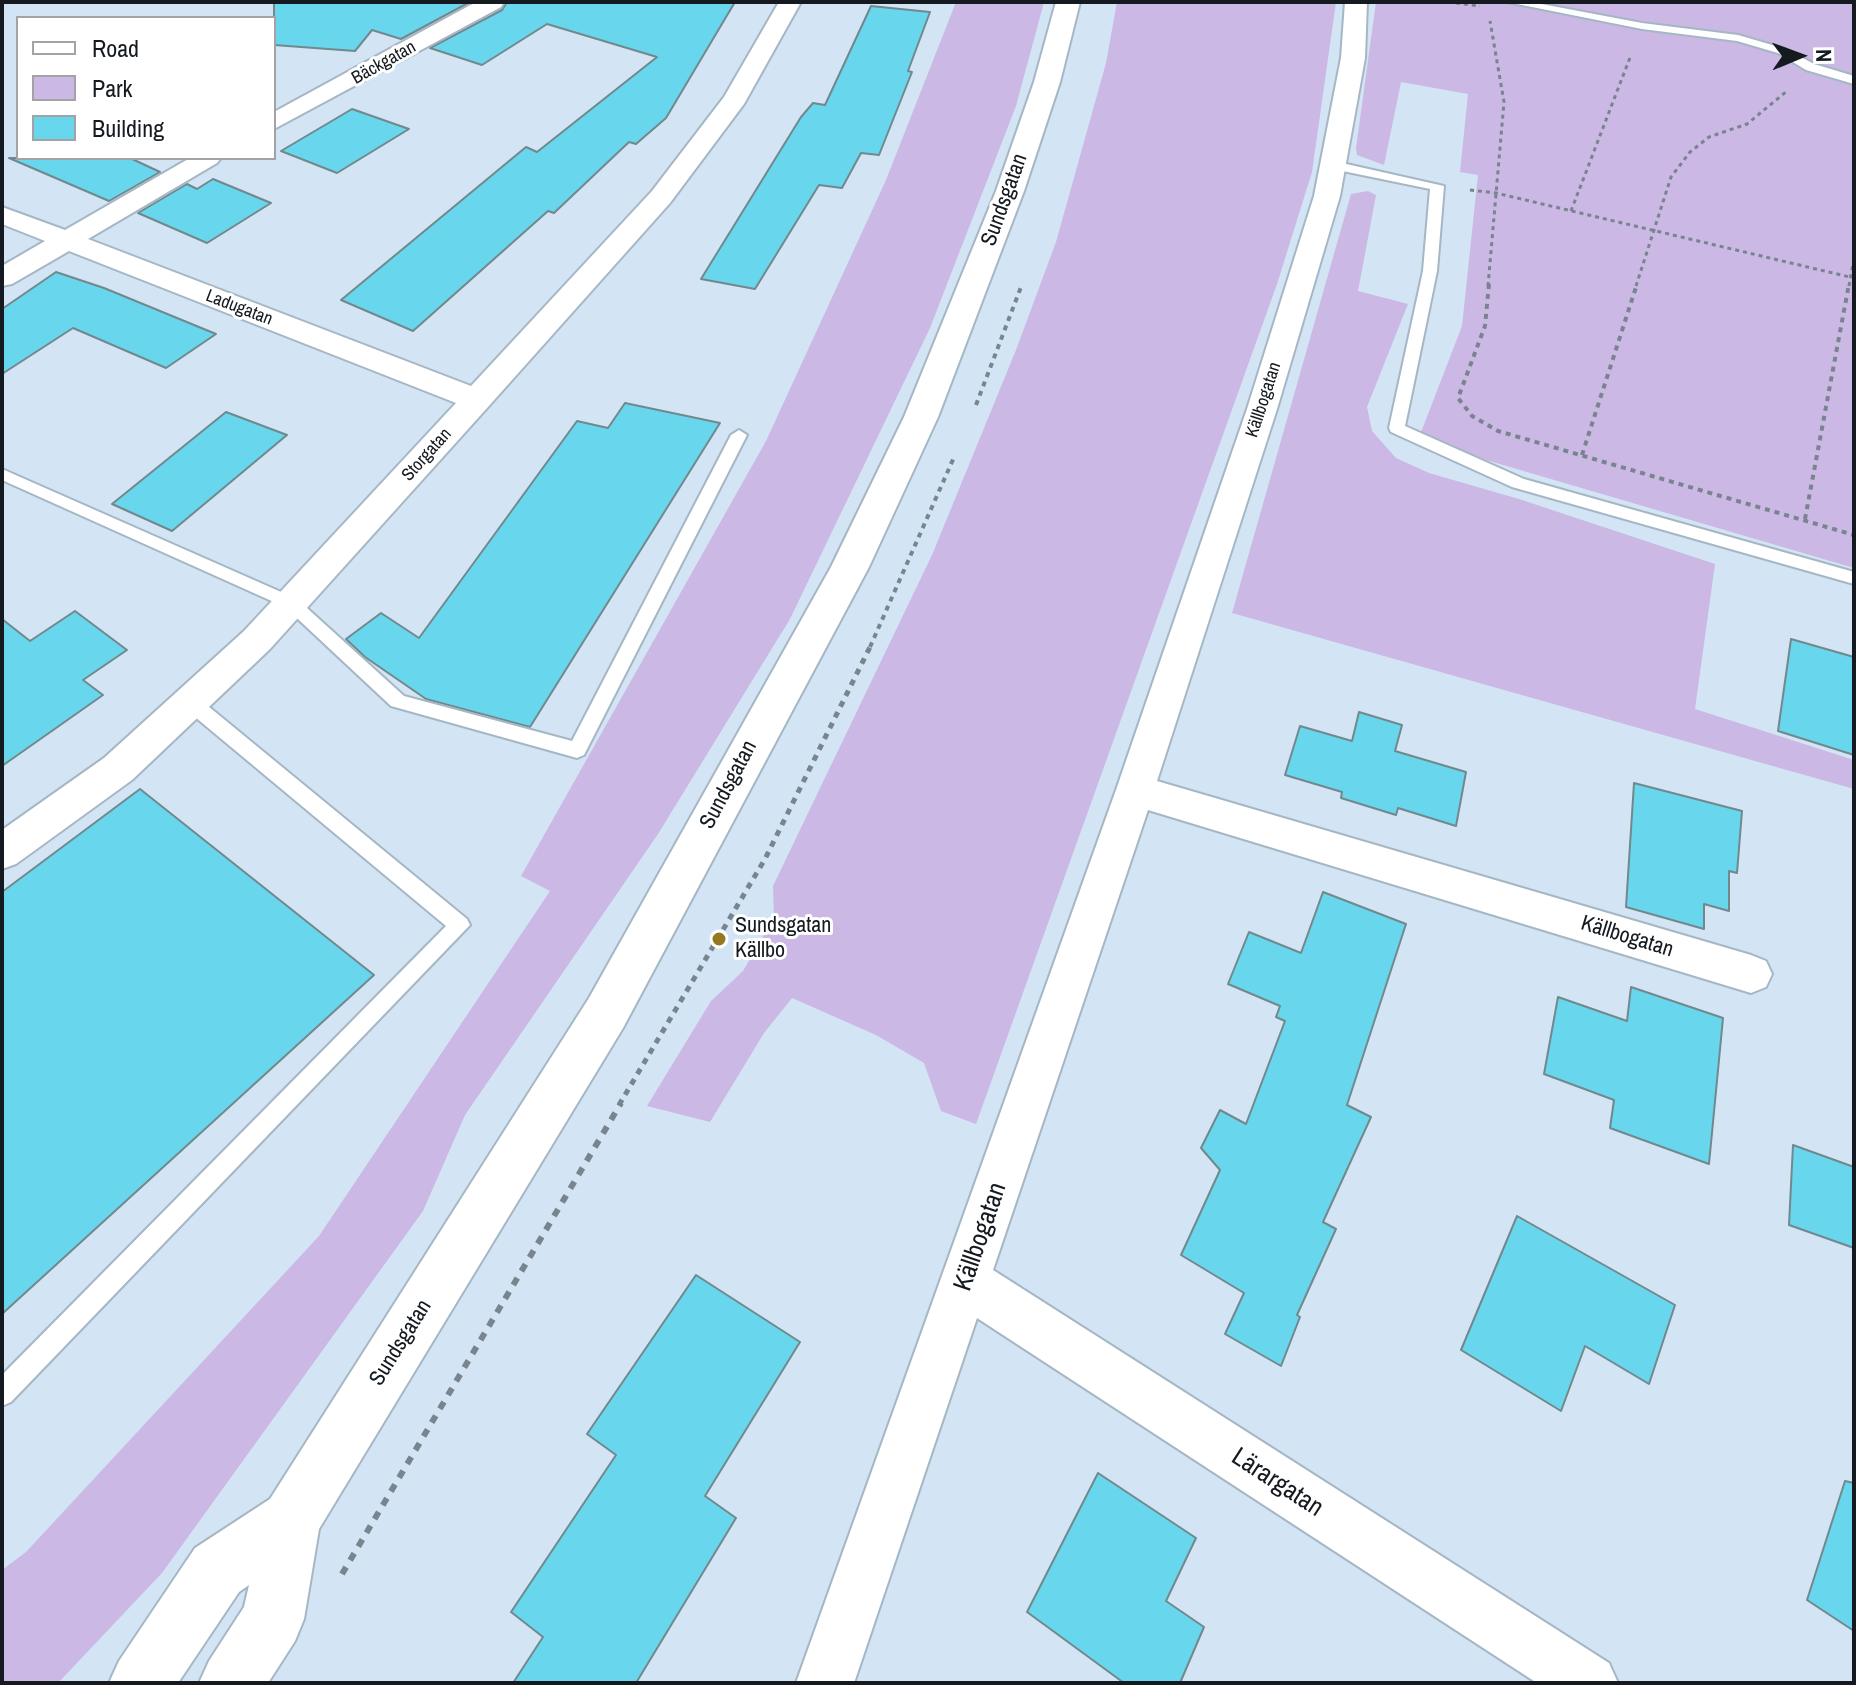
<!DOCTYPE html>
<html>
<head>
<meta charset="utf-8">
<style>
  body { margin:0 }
  #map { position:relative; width:1856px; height:1685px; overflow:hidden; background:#d3e5f4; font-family:"Archivo Narrow",sans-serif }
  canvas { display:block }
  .frame { position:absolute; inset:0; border:4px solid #141a1f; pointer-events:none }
  .legend { position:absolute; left:16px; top:16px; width:260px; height:144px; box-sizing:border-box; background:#fff; border:2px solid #a1a3a5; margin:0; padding:10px 14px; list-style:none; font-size:24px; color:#141a1f }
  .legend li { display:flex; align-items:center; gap:16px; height:40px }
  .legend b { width:40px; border:2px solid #a1a3a5 }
  .north { position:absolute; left:1760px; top:16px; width:80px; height:80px; -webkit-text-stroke:6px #fff; paint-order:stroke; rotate:89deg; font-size:22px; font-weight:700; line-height:32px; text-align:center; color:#141a1f }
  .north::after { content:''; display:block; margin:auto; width:28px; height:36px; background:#141a1f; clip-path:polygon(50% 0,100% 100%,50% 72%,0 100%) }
</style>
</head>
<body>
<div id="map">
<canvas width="1856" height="1685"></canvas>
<div class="frame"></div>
<ul class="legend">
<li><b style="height:10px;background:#fff"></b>Road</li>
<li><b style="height:22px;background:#cbb8e5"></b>Park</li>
<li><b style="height:22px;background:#68d6ed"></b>Building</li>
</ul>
<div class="north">N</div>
</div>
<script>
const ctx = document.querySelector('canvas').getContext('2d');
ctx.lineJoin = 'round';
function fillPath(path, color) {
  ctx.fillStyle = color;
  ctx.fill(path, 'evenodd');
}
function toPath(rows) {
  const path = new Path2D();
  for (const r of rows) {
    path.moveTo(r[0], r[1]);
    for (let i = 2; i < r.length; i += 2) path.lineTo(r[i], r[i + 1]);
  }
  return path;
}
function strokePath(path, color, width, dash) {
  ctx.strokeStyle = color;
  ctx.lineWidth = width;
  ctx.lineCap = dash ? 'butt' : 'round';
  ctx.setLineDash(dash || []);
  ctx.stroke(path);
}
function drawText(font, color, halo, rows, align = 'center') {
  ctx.font = font + ' "Archivo Narrow",sans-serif';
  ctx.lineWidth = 6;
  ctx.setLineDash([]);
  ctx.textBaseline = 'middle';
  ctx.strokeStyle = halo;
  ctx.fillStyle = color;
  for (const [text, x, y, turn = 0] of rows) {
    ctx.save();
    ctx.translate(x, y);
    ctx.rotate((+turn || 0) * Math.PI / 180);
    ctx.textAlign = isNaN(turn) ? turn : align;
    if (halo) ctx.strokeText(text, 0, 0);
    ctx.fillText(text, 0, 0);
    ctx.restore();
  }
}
fillPath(toPath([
  [956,2,1044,2,1016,106,930,328,790,619,658,834,465,1115,423,1211,162,1573,58,1683,2,1683,2,1570,26,1552,319,1236,550,891,521,876,766,441,886,180],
  [1117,2,1336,2,1312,172,1277,284,976,1124,941,1111,924,1063,876,1035,792,998,764,1033,710,1122,647,1106,711,1001,743,971,774,918,773,886,932,555,1016,350,1056,242,1106,63],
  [1376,2,1854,2,1854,568,1418,440,1462,326,1478,175,1460,172,1468,94,1401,82,1384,165,1357,155,1356,148],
  [1368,191,1376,195,1358,291,1408,304,1367,407,1372,431,1396,458,1429,473,1519,499,1715,564,1695,709,1854,760,1854,789,1232,613,1351,194]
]), '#cbb8e5');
const building = toPath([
  [274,2,470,2,401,39,372,30,355,51,274,45,274,2],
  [507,2,735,2,666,118,636,144,629,142,554,213,548,211,413,331,341,300,526,147,537,152,657,57,547,24,482,65,430,48,502,10,507,2],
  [871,6,930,12,908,71,912,72,879,155,861,153,842,188,819,185,755,289,701,279,801,117,813,103,825,105,871,6],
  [352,109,409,129,337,173,281,151,352,109],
  [9,158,130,158,160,172,109,201,9,158],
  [213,179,271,203,207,243,138,213,187,184,197,189,213,179],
  [56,272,104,288,216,334,166,368,73,328,2,374,2,309,56,272],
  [625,403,720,423,530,727,426,699,365,657,346,639,381,613,419,638,577,421,608,428,625,403],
  [226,412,287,435,172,531,112,504,226,412],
  [75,611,127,650,83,680,103,695,2,766,2,619,30,641,75,611],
  [1791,639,1854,657,1854,755,1778,731,1791,639],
  [1359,712,1402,725,1395,751,1466,772,1456,826,1398,808,1396,815,1341,798,1342,792,1285,775,1300,726,1352,741,1359,712],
  [1634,783,1742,811,1737,873,1729,871,1729,911,1704,904,1704,929,1626,907,1634,783],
  [140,789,374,975,2,1314,2,892,140,789],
  [1323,892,1406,924,1347,1105,1371,1117,1323,1222,1336,1229,1297,1315,1300,1317,1281,1366,1225,1334,1244,1293,1181,1255,1220,1170,1201,1148,1220,1110,1246,1124,1285,1021,1276,1017,1280,1006,1228,984,1249,932,1301,953,1323,892],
  [1631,987,1723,1018,1709,1164,1610,1128,1614,1100,1544,1074,1558,997,1627,1021,1631,987],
  [1793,1145,1854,1167,1854,1248,1789,1225,1793,1145],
  [1517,1216,1675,1305,1649,1384,1585,1346,1561,1411,1461,1350,1517,1216],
  [696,1275,800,1342,705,1496,736,1518,636,1683,513,1683,543,1637,511,1612,616,1455,587,1434,696,1275],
  [1098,1473,1196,1538,1166,1601,1204,1627,1180,1683,1124,1683,1027,1612,1098,1473],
  [1845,1481,1854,1483,1854,1631,1807,1600,1845,1481]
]);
fillPath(building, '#68d6ed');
strokePath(building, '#71888d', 2);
const service = toPath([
  [1507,2,1531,2,1642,23,1738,35,1786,49,1814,64,1854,76,1854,84,1806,70,1778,53,1737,41,1642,29,1507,2],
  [1333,161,1444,186,1437,271,1405,426,1524,479,1854,572,1854,584,1512,487,1391,432,1389,428,1423,271,1430,189,1328,168,1328,162,1333,161],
  [739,430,747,435,584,755,577,758,391,706,285,607,2,480,2,469,297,599,404,696,572,741,731,435,739,430],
  [190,695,197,697,467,919,470,925,11,1402,2,1406,2,1375,446,926,183,707,181,702,190,695]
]);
const minor = toPath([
  [476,2,504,2,501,7,274,129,274,112,476,2],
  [779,2,801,2,744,104,670,203,488,407,270,649,132,780,16,864,2,869,2,830,104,758,244,631,456,403,69,251,12,284,2,286,2,266,45,241,2,224,2,207,65,230,190,158,221,158,217,163,88,239,471,386,652,191,724,97,779,2],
  [1345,2,1367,2,1365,58,1340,196,1277,409,1157,781,1751,955,1766,961,1772,974,1766,987,1751,993,1148,810,993,1270,1609,1663,1618,1683,1537,1683,977,1318,854,1683,796,1683,1116,790,1247,409,1314,196,1341,58,1345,2]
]);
const secondary = toPath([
  [1056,2,1080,2,1060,82,1024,191,938,417,869,567,623,1028,319,1529,304,1619,295,1641,268,1683,199,1683,209,1661,244,1607,249,1585,239,1592,178,1683,109,1683,119,1661,195,1548,270,1499,589,998,831,567,904,417,996,191,1034,82,1056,2]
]);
strokePath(service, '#a5b6c4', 4);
strokePath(minor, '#a5b6c4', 4);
strokePath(secondary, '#a5b6c4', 4);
strokePath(toPath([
  [1448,2,1480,6],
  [1470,190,1496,193,1854,278],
  [1571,211,1631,55],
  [1488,286,1504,102,1490,21],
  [1636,286,1671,177,1690,152,1709,137,1747,124,1787,91],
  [1849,286,1854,258]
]), '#78848e', 3, [4, 4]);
strokePath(toPath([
  [1489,284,1485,326,1458,398,1472,416,1498,431,1854,535],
  [976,405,1021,287],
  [1582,455,1637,284],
  [1805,519,1849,284],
  [870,647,955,455]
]), '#78848e', 4, [5, 5]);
strokePath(toPath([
  [619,1105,765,859,871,645]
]), '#78848e', 5, [6, 6]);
strokePath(toPath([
  [342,1574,621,1103]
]), '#78848e', 6, [8, 8]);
fillPath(service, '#fff');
fillPath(minor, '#fff');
fillPath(secondary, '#fff');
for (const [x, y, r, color] of [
  [719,939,8,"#937920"]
]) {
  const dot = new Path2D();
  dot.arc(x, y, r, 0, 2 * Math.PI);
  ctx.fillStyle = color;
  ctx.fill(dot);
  strokePath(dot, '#fff', 3);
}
drawText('18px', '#141a1f', '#fff', [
  ["Bäckgatan",384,63,-29],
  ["Ladugatan",239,308,21],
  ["Källbogatan",1264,400,-72],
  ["Storgatan",427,455,-48]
]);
drawText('22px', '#141a1f', '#fff', [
  ["Sundsgatan",1005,200,-70],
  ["Sundsgatan",729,785,-62],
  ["Källbogatan",1627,937,17],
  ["Sundsgatan",401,1343,-58]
]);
drawText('22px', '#141a1f', '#fff', [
  ["Sundsgatan",735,926],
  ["Källbo",735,951]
], 'left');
drawText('26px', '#141a1f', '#fff', [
  ["Källbogatan",981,1237,-71],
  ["Lärargatan",1277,1483,33]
]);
</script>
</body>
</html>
